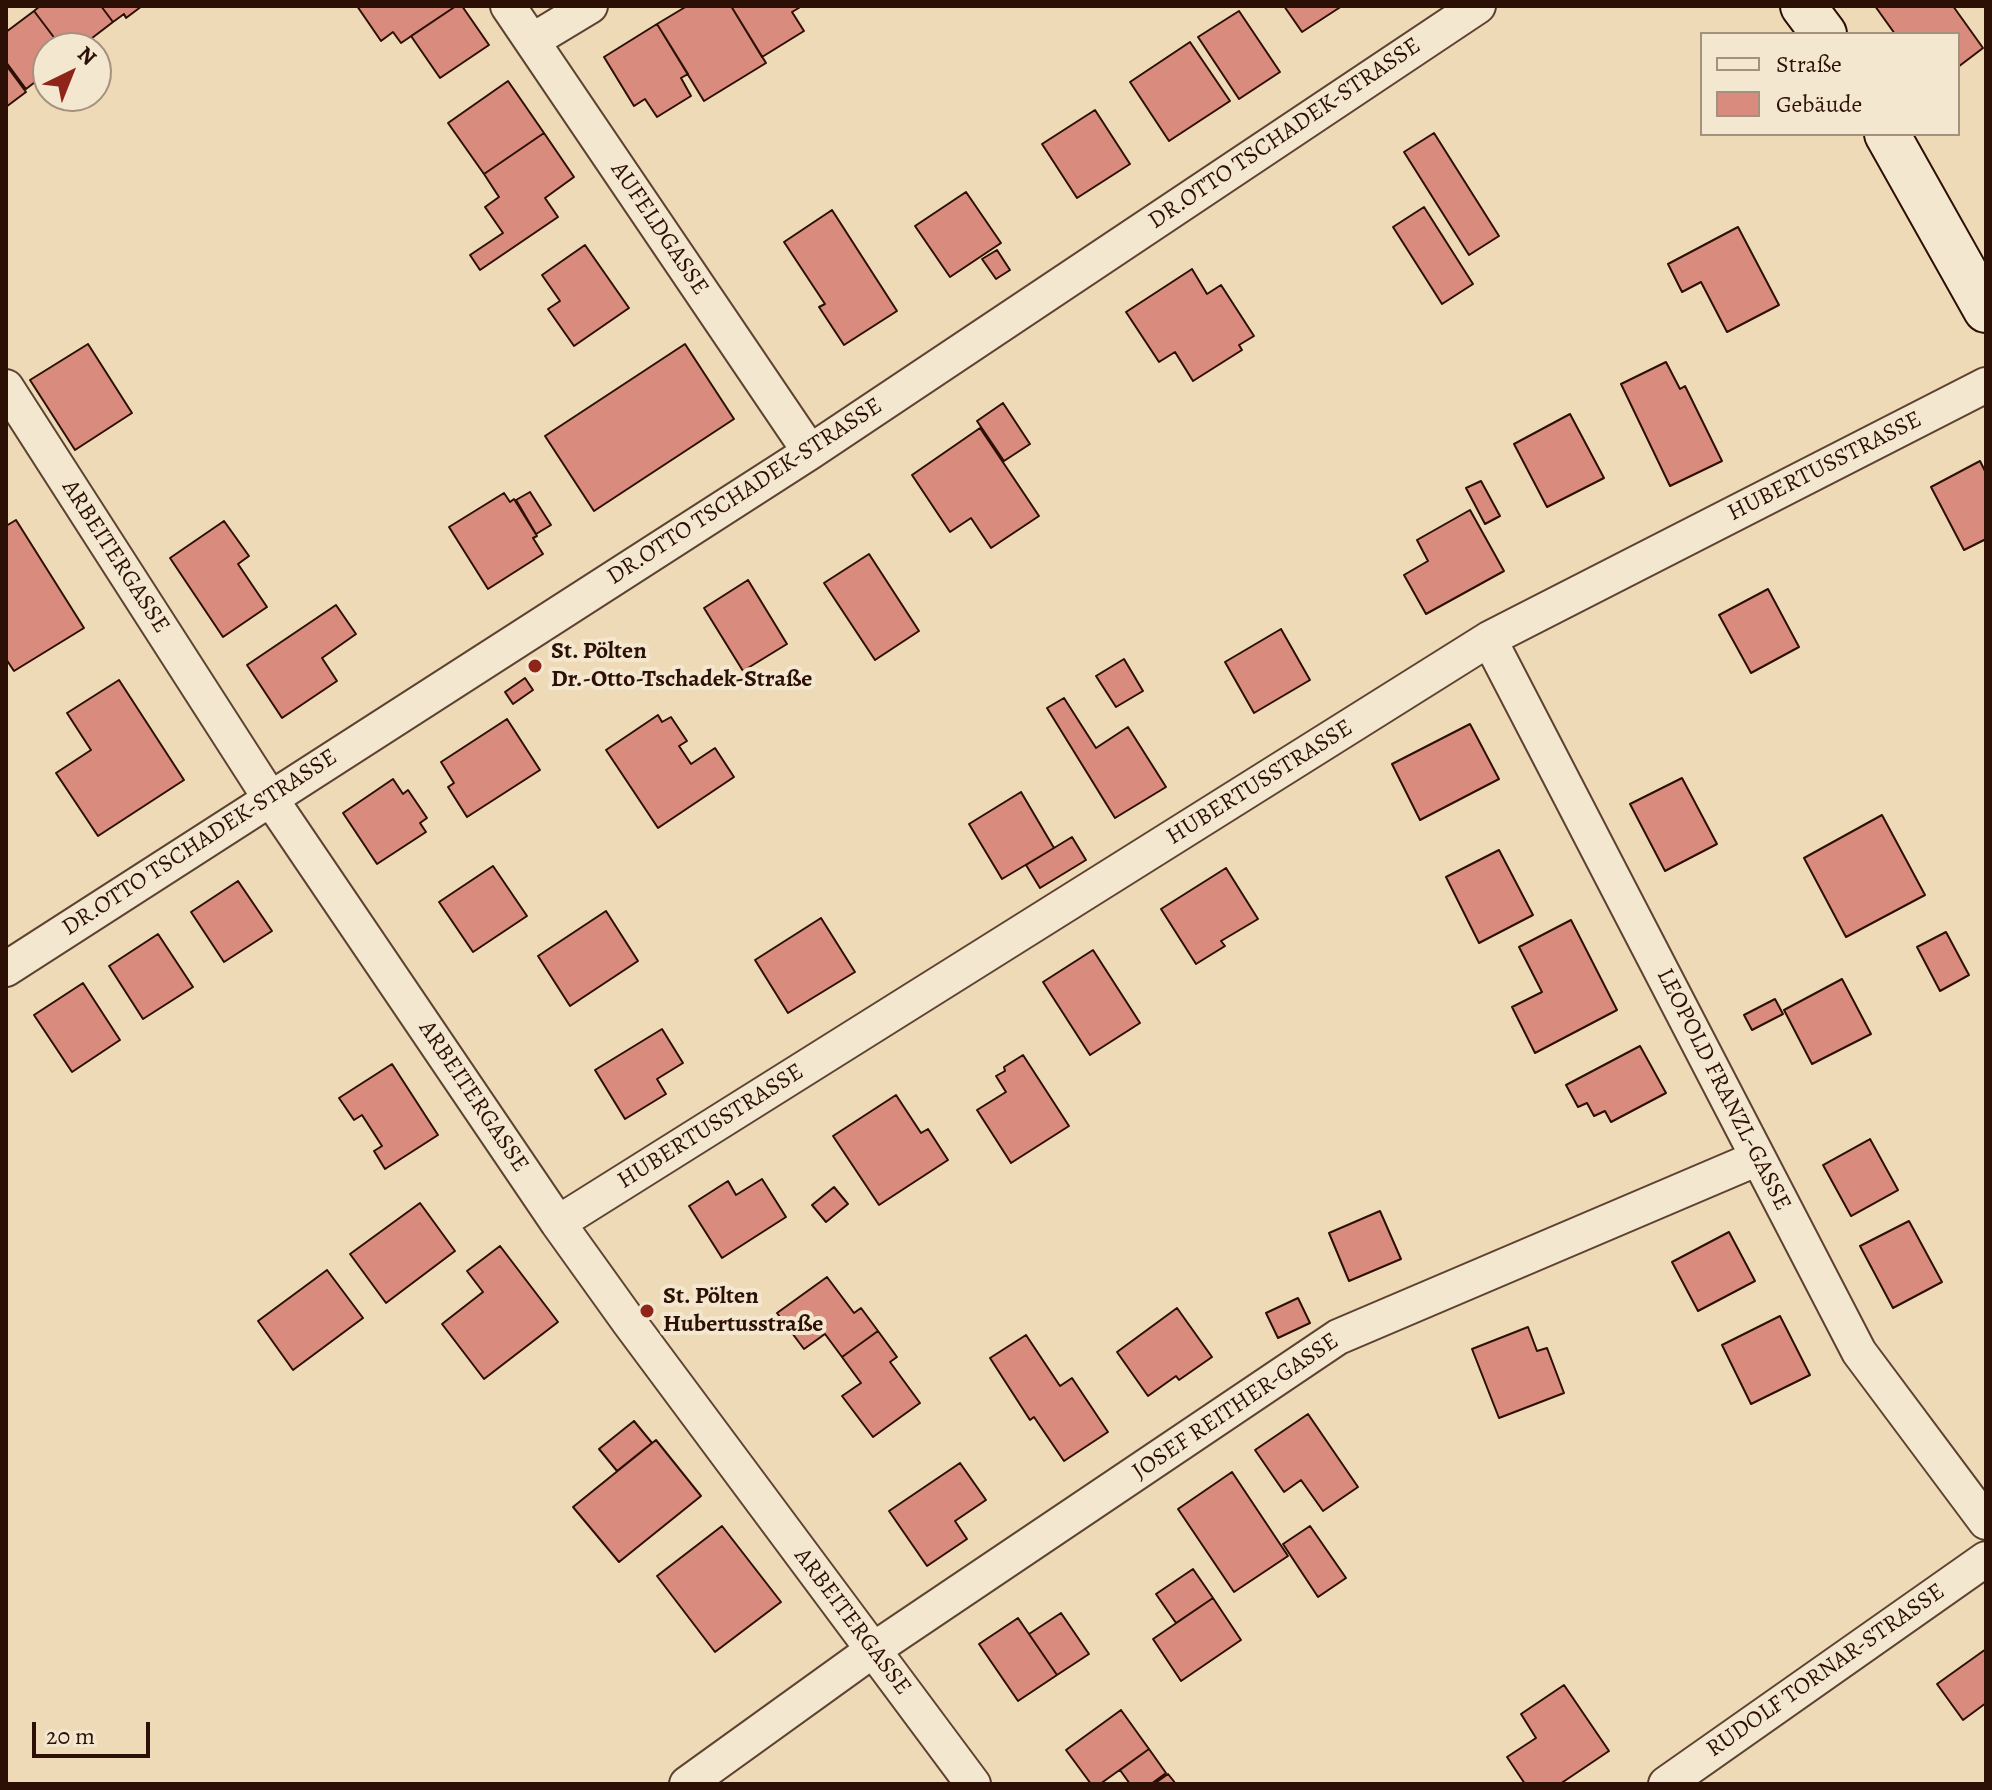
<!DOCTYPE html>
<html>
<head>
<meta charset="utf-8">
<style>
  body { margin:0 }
  #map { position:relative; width:1992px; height:1790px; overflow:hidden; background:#eedab7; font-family:Alegreya,serif }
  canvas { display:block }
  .frame { position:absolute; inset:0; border:8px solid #2d1005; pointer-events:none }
  .legend { position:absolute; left:1700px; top:32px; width:260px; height:104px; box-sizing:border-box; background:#f4e7d0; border:2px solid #a4917f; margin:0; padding:10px 14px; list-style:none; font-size:24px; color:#2d1005 }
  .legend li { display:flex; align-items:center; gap:16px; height:40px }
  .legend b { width:40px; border:2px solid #a4917f }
  .north { position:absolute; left:32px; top:32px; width:80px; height:80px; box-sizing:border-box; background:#f4e7d0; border:2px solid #a4917f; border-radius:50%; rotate:43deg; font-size:22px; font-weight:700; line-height:32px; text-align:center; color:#2d1005 }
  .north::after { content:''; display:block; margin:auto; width:28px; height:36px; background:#8f2418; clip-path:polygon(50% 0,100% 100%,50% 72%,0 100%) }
  .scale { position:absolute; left:32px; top:1722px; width:118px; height:36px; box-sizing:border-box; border:4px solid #2d1005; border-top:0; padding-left:10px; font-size:24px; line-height:28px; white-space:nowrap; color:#2d1005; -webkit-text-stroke:6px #f4e7d0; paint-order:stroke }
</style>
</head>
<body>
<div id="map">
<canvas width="1992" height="1790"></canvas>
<div class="frame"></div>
<ul class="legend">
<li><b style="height:10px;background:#f4e7d0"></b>Straße</li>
<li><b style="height:22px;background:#d98b7e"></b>Gebäude</li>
</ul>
<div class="north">N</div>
<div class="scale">20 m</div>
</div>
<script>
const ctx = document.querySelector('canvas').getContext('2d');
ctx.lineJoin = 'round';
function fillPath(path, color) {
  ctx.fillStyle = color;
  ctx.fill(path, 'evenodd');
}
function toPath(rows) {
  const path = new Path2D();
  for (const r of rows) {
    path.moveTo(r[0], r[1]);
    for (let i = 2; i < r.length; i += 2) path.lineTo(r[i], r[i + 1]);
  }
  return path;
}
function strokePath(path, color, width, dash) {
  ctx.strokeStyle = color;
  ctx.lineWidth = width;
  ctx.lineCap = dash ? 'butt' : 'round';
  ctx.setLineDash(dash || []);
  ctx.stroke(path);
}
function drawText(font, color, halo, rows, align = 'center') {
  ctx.font = font + ' Alegreya,serif';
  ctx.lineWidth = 8;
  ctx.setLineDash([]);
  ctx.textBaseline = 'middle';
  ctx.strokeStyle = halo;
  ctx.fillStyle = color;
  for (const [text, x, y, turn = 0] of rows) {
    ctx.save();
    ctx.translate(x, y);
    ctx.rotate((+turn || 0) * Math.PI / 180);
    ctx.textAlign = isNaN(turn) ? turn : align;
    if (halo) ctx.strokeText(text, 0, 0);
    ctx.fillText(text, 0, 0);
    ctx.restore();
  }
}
const building = toPath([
  [40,6,101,6,113,22,79,48,62,48,34,11,40,6],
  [101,6,142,6,126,18,124,14,113,22,101,6],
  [357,6,456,6,401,43,393,32,381,41,357,6],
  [456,6,462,6,489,45,440,78,411,36,456,6],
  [687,6,731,6,766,63,704,101,657,24,687,6],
  [731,6,802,6,792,12,804,31,762,57,731,6],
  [1284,6,1342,6,1302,32,1284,6],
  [1875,6,1953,6,1983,48,1958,67,1958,34,1895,34,1875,6],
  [34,11,62,48,48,48,48,72,26,89,6,62,6,32,34,11],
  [1239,11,1280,72,1239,99,1198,37,1239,11],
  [657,24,688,74,681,78,691,96,657,117,645,99,634,106,604,57,657,24],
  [1190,42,1230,101,1169,141,1130,82,1190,42],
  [6,65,26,92,6,107,6,65],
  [508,81,544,133,484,174,448,123,508,81],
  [1095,110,1130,164,1077,198,1042,144,1095,110],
  [544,133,574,177,545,198,558,217,480,270,470,255,503,233,485,207,499,197,484,174,544,133],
  [1434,133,1499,236,1469,255,1404,152,1434,133],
  [966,192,1001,243,950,277,915,226,966,192],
  [1424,207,1473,284,1442,304,1393,227,1424,207],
  [832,210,897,311,844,345,819,307,825,304,784,242,832,210],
  [1738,227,1779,305,1727,332,1701,282,1682,292,1668,264,1738,227],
  [585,245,629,308,574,346,548,309,560,301,542,275,585,245],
  [997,250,1010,270,996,279,982,259,997,250],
  [1192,269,1207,294,1221,285,1254,336,1239,345,1242,350,1193,381,1175,352,1159,362,1126,312,1192,269],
  [88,344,132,413,75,450,30,380,88,344],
  [685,344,734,419,594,511,545,436,685,344],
  [1666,362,1680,389,1685,386,1722,461,1670,486,1621,384,1666,362],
  [1003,403,1030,444,1004,461,977,421,1003,403],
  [1570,414,1604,478,1547,507,1514,444,1570,414],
  [980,428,1039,516,991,548,971,518,950,532,912,475,980,428],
  [1980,461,1986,473,1986,539,1964,550,1931,487,1980,461],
  [1481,481,1500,516,1485,524,1466,488,1481,481],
  [530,492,551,525,536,534,516,500,530,492],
  [504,493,510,502,514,499,537,536,533,538,543,554,488,589,449,527,504,493],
  [1470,510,1504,571,1426,614,1404,575,1428,561,1417,540,1470,510],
  [16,520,84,628,14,671,6,659,6,526,16,520],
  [224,521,249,556,238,564,267,607,223,637,170,558,224,521],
  [869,554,919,631,875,660,824,583,869,554],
  [748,580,787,644,743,671,704,608,748,580],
  [1768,589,1799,647,1751,673,1719,615,1768,589],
  [336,605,356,634,322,658,337,681,282,718,247,665,336,605],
  [1281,629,1310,680,1254,713,1225,662,1281,629],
  [1124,659,1143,691,1116,707,1096,676,1124,659],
  [525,678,533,690,513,704,505,692,525,678],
  [119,680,184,780,98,836,56,773,91,750,67,713,119,680],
  [1064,698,1096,748,1128,727,1166,787,1115,818,1047,708,1064,698],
  [658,715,662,722,671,717,687,741,679,746,691,764,715,748,734,777,658,828,606,750,658,715],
  [507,719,540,770,467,817,448,787,454,783,441,762,507,719],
  [1470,724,1499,779,1420,820,1392,764,1470,724],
  [1682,778,1717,844,1665,871,1630,804,1682,778],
  [393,779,403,794,408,790,427,818,420,823,426,832,377,864,343,813,393,779],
  [1021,792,1054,848,1002,879,969,824,1021,792],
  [1882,815,1925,895,1846,937,1804,858,1882,815],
  [1072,837,1086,860,1040,888,1026,865,1072,837],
  [1499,850,1533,915,1479,943,1446,877,1499,850],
  [493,866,527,916,473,952,439,902,493,866],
  [1226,868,1258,919,1221,941,1225,946,1196,964,1161,909,1226,868],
  [238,881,272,931,224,962,191,912,238,881],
  [606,911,638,961,570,1006,538,956,606,911],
  [821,918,855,972,788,1013,755,960,821,918],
  [1571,920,1617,1010,1535,1053,1512,1007,1542,992,1519,947,1571,920],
  [1946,932,1969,975,1940,991,1917,947,1946,932],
  [158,934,193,987,143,1019,109,966,158,934],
  [1093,950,1140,1023,1090,1055,1043,982,1093,950],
  [1842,979,1871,1034,1812,1064,1784,1010,1842,979],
  [83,983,120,1040,72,1072,34,1015,83,983],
  [1775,999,1783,1014,1752,1030,1744,1015,1775,999],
  [662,1029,683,1063,657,1079,666,1094,625,1119,595,1070,662,1029],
  [1640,1046,1666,1093,1611,1122,1605,1111,1594,1116,1587,1103,1578,1107,1566,1085,1640,1046],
  [1023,1055,1069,1126,1011,1163,977,1110,1006,1092,996,1076,1005,1071,1004,1067,1023,1055],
  [392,1064,438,1135,385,1169,374,1151,382,1146,362,1115,354,1120,339,1098,392,1064],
  [896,1095,921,1133,928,1129,948,1160,879,1205,833,1136,896,1095],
  [1870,1139,1898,1190,1851,1216,1823,1165,1870,1139],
  [762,1179,786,1217,722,1258,689,1206,728,1181,736,1195,762,1179],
  [834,1187,848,1204,826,1222,812,1205,834,1187],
  [420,1203,455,1251,386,1303,350,1254,420,1203],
  [1380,1211,1401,1259,1349,1281,1329,1233,1380,1211],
  [1909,1221,1942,1282,1893,1308,1860,1246,1909,1221],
  [1729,1232,1755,1281,1698,1311,1672,1262,1729,1232],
  [500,1246,558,1322,484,1379,442,1324,483,1292,467,1271,500,1246],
  [327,1270,363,1318,293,1370,258,1321,327,1270],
  [827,1277,854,1313,861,1308,878,1331,842,1357,825,1334,804,1349,777,1313,827,1277],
  [1298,1298,1310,1323,1278,1338,1266,1313,1298,1298],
  [1177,1308,1212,1357,1179,1380,1176,1376,1148,1396,1117,1352,1177,1308],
  [1780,1316,1810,1375,1751,1404,1722,1345,1780,1316],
  [1528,1327,1537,1351,1547,1348,1564,1393,1499,1418,1472,1349,1528,1327],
  [878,1331,897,1357,890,1362,920,1403,873,1437,842,1396,861,1383,842,1357,878,1331],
  [1026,1335,1060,1386,1072,1378,1108,1432,1064,1461,1034,1417,1030,1420,990,1358,1026,1335],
  [1308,1414,1358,1487,1323,1511,1301,1480,1284,1492,1255,1450,1308,1414],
  [634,1421,652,1443,617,1471,599,1449,634,1421],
  [656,1440,701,1496,619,1562,573,1507,656,1440],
  [960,1463,986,1500,955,1521,967,1539,927,1566,889,1511,960,1463],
  [1232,1472,1288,1556,1234,1592,1178,1509,1232,1472],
  [722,1526,781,1602,715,1652,657,1576,722,1526],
  [1310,1526,1346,1578,1318,1597,1283,1544,1310,1526],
  [1193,1569,1213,1598,1176,1623,1156,1594,1193,1569],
  [1213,1598,1241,1640,1181,1681,1153,1639,1213,1598],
  [1061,1613,1089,1654,1057,1675,1029,1634,1061,1613],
  [1018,1618,1057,1675,1018,1701,979,1644,1018,1618],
  [1986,1649,1986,1703,1963,1720,1937,1684,1986,1649],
  [1564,1685,1609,1751,1560,1784,1525,1784,1507,1757,1536,1738,1521,1714,1564,1685],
  [1121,1710,1149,1749,1100,1784,1091,1784,1066,1750,1121,1710],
  [1149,1749,1166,1773,1151,1784,1130,1784,1120,1770,1149,1749],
  [1168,1774,1176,1784,1154,1784,1168,1774]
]);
fillPath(building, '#d98b7e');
strokePath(building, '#2d1005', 2);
const street = toPath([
  [508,6,810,452],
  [532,41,590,6],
  [6,387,270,798,558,1223,629,1322,973,1784],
  [1489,639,1859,1352,1986,1522],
  [6,969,810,452,1478,6],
  [558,1223,1489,639,1986,385],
  [687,1784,873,1650,1338,1337,1758,1158],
  [1666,1784,1986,1559]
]);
const secondary = toPath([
  [1803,6,1824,34],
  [1887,134,1986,310]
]);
strokePath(street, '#5d4232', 38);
strokePath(secondary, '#2d1005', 48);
strokePath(street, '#f4e7d0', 34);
strokePath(secondary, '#f4e7d0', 44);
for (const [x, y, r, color] of [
  [535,666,8,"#8f2418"],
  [647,1311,8,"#8f2418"]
]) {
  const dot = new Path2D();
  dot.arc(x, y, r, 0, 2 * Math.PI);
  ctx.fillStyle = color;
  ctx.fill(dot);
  strokePath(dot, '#f4e7d0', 3);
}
drawText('24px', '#2d1005', '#f4e7d0', [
  ["DR.OTTO TSCHADEK-STRASSE",1285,134,-34],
  ["AUFELDGASSE",659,229,56],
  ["HUBERTUSSTRASSE",1825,467,-27],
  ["DR.OTTO TSCHADEK-STRASSE",745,492,-33],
  ["ARBEITERGASSE",115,557,57],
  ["HUBERTUSSTRASSE",1260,783,-32],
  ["DR.OTTO TSCHADEK-STRASSE",200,843,-33],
  ["LEOPOLD FRANZL-GASSE",1723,1090,63],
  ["ARBEITERGASSE",473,1097,56],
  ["HUBERTUSSTRASSE",711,1127,-32],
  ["JOSEF REITHER-GASSE",1236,1407,-34],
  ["ARBEITERGASSE",852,1622,53],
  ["RUDOLF TORNAR-STRASSE",1826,1671,-35]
]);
drawText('bold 24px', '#2d1005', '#f4e7d0', [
  ["St. Pölten",551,652],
  ["Dr.-Otto-Tschadek-Straße",551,680],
  ["St. Pölten",663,1297],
  ["Hubertusstraße",663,1325]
], 'left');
</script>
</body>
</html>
